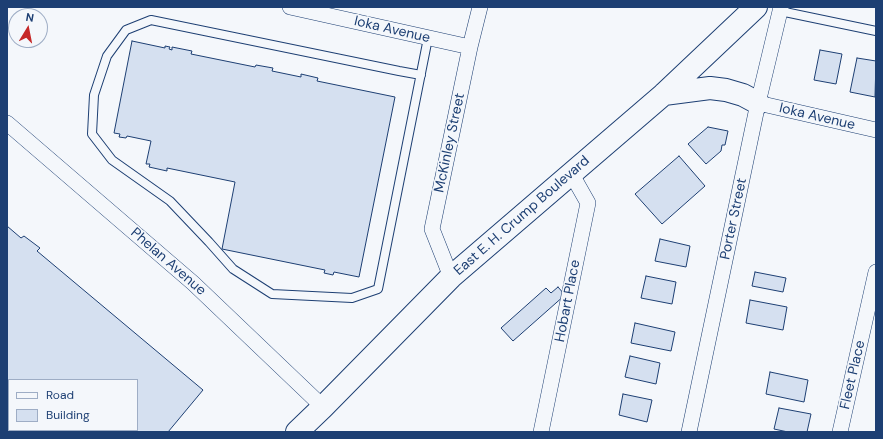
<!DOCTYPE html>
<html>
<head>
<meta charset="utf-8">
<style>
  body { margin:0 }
  #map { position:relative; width:883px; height:439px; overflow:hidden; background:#f4f7fb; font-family:"DM Sans",sans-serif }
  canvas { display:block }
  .frame { position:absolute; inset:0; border:8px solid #1d3f73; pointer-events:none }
  .legend { position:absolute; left:8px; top:379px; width:130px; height:52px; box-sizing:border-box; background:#f4f7fb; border:1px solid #9eadc5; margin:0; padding:5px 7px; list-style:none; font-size:12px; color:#1d3f73 }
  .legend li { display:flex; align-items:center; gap:8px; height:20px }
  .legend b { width:20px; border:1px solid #9eadc5 }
  .north { position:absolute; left:8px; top:8px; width:40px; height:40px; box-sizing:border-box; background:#f4f7fb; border:1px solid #9eadc5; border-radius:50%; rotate:10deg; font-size:11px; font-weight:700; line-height:16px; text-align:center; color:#1d3f73 }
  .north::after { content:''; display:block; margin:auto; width:14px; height:18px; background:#c62828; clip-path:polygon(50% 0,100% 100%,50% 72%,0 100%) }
</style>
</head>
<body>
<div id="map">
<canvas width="883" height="439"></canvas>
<div class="frame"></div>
<ul class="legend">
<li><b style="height:5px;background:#f4f7fb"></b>Road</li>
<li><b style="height:11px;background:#d5e0f0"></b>Building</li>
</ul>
<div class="north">N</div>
</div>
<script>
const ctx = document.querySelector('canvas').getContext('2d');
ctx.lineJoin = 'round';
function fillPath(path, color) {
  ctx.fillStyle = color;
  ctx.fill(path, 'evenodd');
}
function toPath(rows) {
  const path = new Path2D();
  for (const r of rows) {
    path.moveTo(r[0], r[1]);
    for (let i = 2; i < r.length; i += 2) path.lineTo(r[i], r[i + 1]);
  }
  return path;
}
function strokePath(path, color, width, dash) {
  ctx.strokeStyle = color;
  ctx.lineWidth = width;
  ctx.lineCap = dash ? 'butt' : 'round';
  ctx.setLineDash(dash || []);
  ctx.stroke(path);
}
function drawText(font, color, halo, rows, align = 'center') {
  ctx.font = font + ' "DM Sans",sans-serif';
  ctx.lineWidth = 3;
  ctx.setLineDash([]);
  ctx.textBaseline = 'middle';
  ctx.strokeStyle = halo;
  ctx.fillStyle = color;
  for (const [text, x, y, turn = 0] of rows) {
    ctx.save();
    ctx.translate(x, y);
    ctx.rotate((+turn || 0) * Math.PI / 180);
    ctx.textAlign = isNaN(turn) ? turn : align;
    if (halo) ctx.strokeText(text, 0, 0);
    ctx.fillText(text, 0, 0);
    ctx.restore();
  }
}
const building = toPath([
  [132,41,165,48,165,46,170,47,169,49,172,50,172,47,192,51,191,54,255,67,256,65,273,68,272,71,301,77,301,74,318,78,317,81,395,97,359,277,334,272,333,275,324,273,325,270,222,249,235,182,167,168,167,171,149,167,150,164,146,164,151,141,127,136,126,138,119,137,120,134,114,133,132,41],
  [820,50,842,54,836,84,814,80,820,50],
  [857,58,876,61,875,97,850,92,857,58],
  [708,127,728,131,725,145,722,145,721,151,706,164,688,144,708,127],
  [679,156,705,186,662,224,635,194,679,156],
  [7,226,21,238,24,236,40,248,37,251,203,390,168,432,47,432,44,430,137,430,137,380,9,380,9,401,7,399,7,226],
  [660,239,690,246,686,267,655,261,660,239],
  [755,272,786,278,783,292,752,286,755,272],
  [646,276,676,282,672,304,641,298,646,276],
  [558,287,565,295,513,341,501,328,546,288,551,293,558,287],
  [750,300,787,307,783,330,746,323,750,300],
  [635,323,675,332,671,351,631,343,635,323],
  [630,356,660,363,656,384,625,377,630,356],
  [770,372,808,380,804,402,766,394,770,372],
  [623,394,652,400,647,422,619,415,623,394],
  [779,408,811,414,807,432,788,432,774,429,779,408]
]);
fillPath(building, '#d5e0f0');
strokePath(building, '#1d3f73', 1);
const service = toPath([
  [780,11,876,31],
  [421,75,399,71,151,20,126,30,107,56,94,95,92,134,112,160,170,201,209,242,233,269,272,294,352,298,378,289,428,38]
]);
const minor = toPath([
  [290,7,470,47],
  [758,103,876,130],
  [7,123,193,283,323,407],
  [451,277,432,229,470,47,480,7],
  [541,432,588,203,571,173],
  [689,432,758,103,781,7],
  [840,432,876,272]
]);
const primary = toPath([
  [664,94,710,88,726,90,743,95,758,103],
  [297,432,323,407,451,277,664,94,756,7]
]);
strokePath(service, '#1d3f73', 10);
strokePath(minor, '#1d3f73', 16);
strokePath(primary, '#1d3f73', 24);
strokePath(service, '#f4f7fb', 8);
strokePath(minor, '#f4f7fb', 15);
strokePath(primary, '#f4f7fb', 22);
const rail = toPath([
  [7,431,8,432]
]);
strokePath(rail, '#1d3f73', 4.5);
strokePath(rail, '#f4f7fb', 3, [9]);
drawText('14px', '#1d3f73', '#f4f7fb', [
  ["Ioka Avenue",392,30,13],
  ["Ioka Avenue",817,117,13],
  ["McKinley Street",450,143,-78],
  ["East E. H. Crump Boulevard",522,216,-41],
  ["Porter Street",734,219,-78],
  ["Phelan Avenue",168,262,41],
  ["Hobart Place",568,301,-79],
  ["Fleet Place",853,375,-77]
]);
</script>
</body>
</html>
